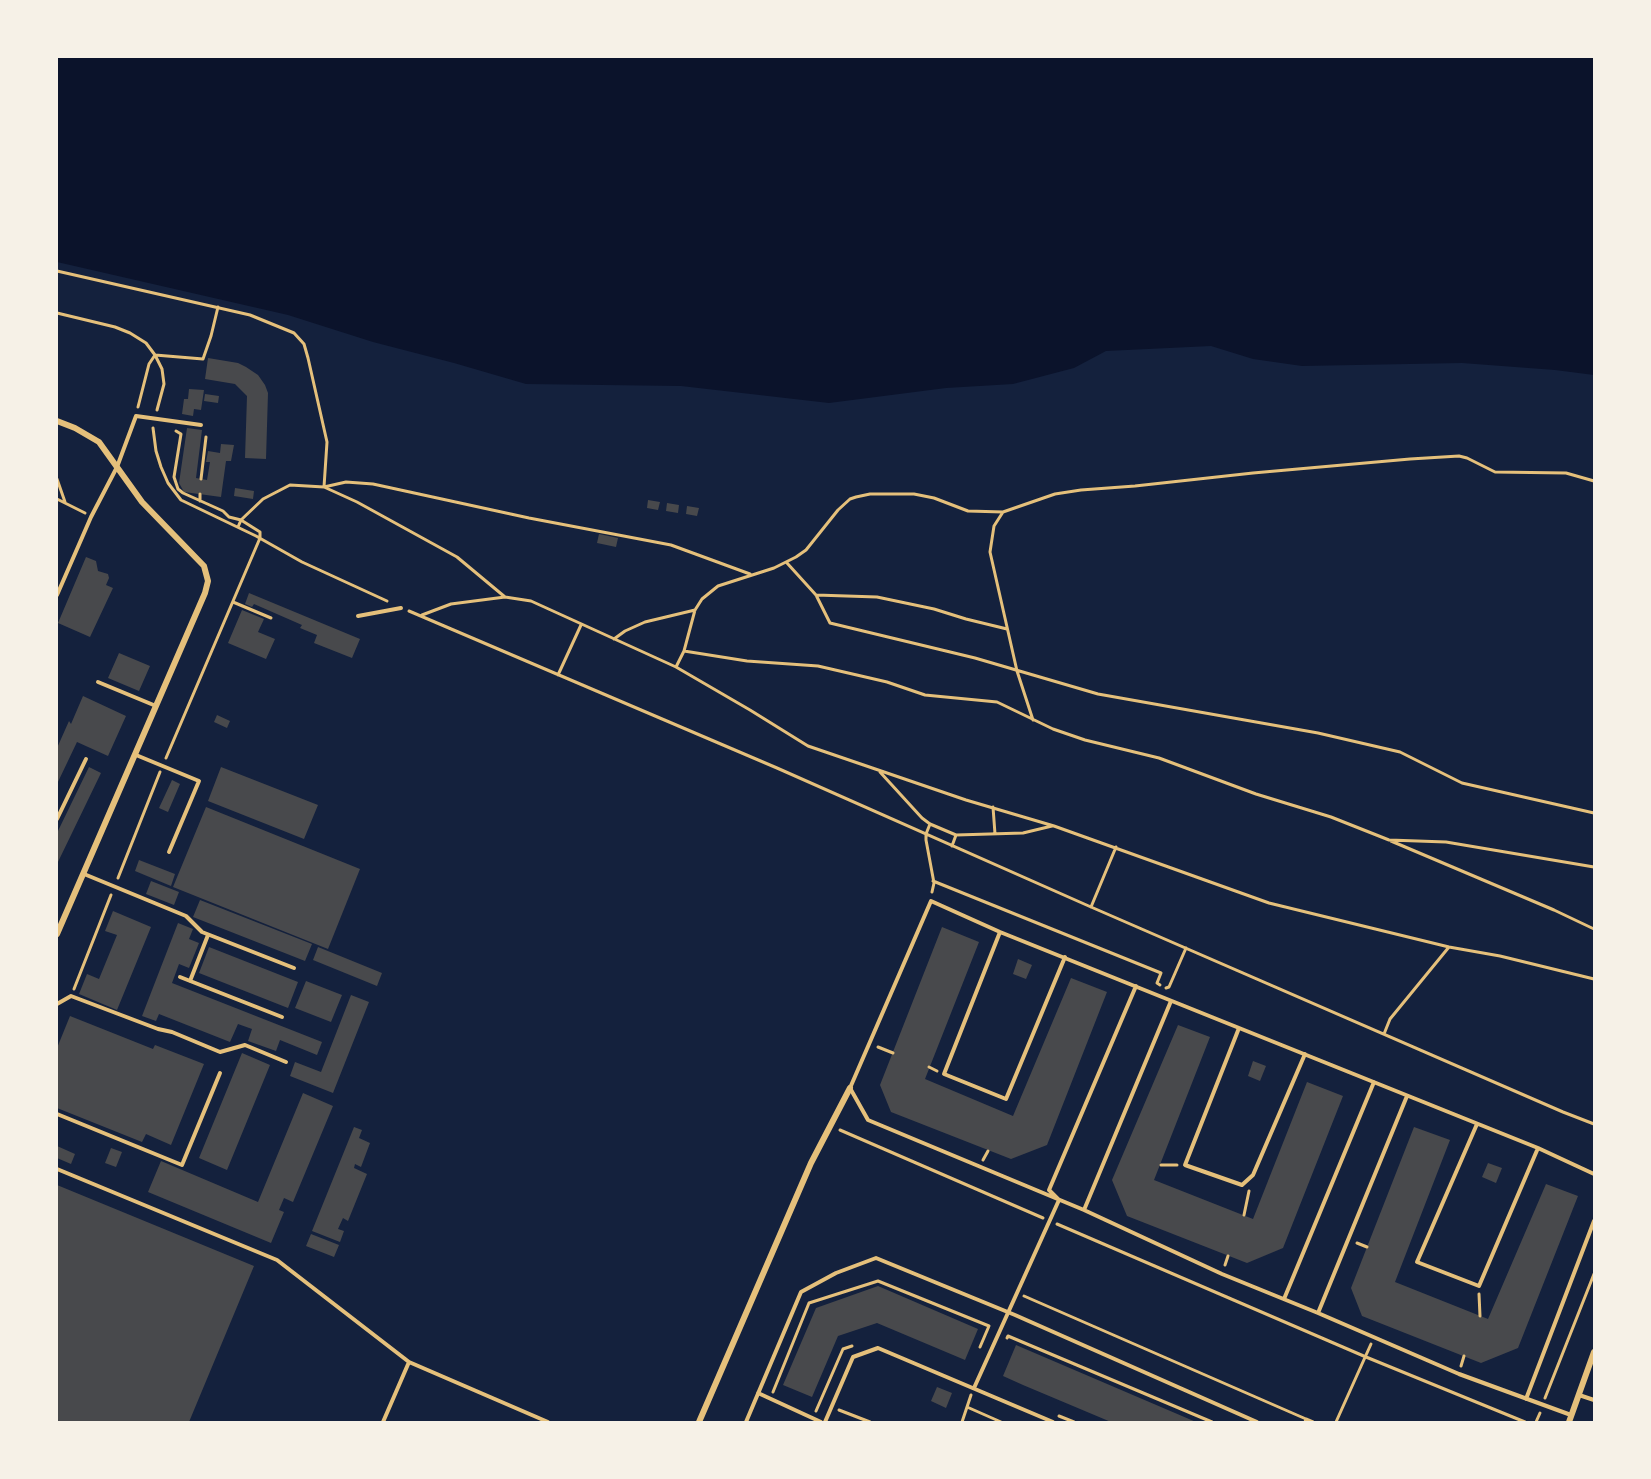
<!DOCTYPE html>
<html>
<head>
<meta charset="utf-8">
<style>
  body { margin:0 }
  #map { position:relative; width:1651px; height:1479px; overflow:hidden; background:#14213d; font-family:"DM Sans",sans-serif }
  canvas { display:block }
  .frame { position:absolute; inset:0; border:58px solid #f6f1e7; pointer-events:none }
</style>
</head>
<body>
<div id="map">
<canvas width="1651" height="1479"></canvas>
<div class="frame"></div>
</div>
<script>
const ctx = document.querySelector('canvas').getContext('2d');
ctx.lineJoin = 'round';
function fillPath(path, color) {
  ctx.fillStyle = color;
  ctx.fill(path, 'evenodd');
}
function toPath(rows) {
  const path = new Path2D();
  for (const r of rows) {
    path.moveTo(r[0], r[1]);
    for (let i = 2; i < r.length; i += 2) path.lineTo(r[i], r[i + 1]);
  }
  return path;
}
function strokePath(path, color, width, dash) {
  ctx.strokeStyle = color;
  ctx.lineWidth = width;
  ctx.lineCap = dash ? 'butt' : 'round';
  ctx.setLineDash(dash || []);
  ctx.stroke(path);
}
fillPath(toPath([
  [57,57,1594,57,1594,375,1555,370,1462,363,1302,366,1253,359,1211,346,1106,351,1074,368,1013,384,946,388,829,403,681,386,526,384,454,363,373,342,288,315,57,262]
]), '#0b132b');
fillPath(toPath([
  [208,358,238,363,246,367,258,375,265,385,268,393,266,459,245,458,247,396,235,384,205,379],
  [189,389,204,390,201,410,194,409,193,416,182,414,184,399,188,399],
  [205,394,219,396,218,403,204,401],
  [187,428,202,430,196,478,207,480,210,462,206,462,208,451,220,453,221,444,234,445,231,461,226,461,221,497,184,492,179,483],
  [235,488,254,491,253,499,234,496],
  [648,500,660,502,658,510,647,508],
  [667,503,679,505,678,513,666,511],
  [687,506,699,508,697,516,686,514],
  [599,534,618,538,616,547,597,543],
  [86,557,96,561,98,571,108,574,109,578,106,585,113,588,90,637,58,623],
  [249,593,360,639,352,658,314,643,317,635,300,628,302,625,254,604,252,607,245,604],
  [242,610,264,619,258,632,275,639,266,659,228,643],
  [119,653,150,666,139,691,108,678],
  [83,696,126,716,108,756,77,742,57,784,57,748,69,721,71,724],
  [217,715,230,721,227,728,214,722],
  [89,767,101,773,57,864,57,833],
  [221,767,318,805,304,839,208,801],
  [172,780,180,784,168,812,159,808],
  [206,807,360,869,328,949,173,887],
  [139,860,175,874,171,886,135,871],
  [151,881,179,892,174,905,146,894],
  [200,900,312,944,305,961,193,917],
  [113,911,151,927,117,1010,79,994,87,974,99,979,117,935,105,931],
  [178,923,193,929,189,939,199,943,189,968,179,964,172,983,322,1042,317,1055,280,1040,276,1051,248,1041,252,1029,238,1024,230,1042,159,1014,156,1021,142,1016],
  [942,927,979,942,925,1079,1013,1116,1071,978,1107,992,1047,1145,1011,1159,891,1112,880,1085],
  [209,947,298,982,288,1008,199,973],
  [318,947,382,973,377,986,313,960],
  [1018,959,1032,965,1026,979,1013,974],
  [306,981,342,995,331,1022,295,1008],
  [351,995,369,1002,333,1093,290,1076,295,1062,321,1072],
  [70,1016,153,1049,155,1045,204,1064,171,1145,146,1134,142,1142,57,1108,57,1048],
  [1178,1025,1210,1037,1154,1180,1253,1219,1307,1082,1343,1096,1283,1248,1247,1263,1127,1216,1112,1180],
  [242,1053,270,1065,227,1170,199,1158],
  [1253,1061,1266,1066,1260,1081,1248,1076],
  [303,1093,333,1106,293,1202,284,1198,279,1210,284,1212,271,1243,148,1192,161,1161,258,1202],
  [354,1127,362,1130,359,1138,370,1143,361,1167,355,1164,354,1168,367,1174,348,1221,343,1218,338,1229,344,1231,340,1242,312,1231],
  [1414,1127,1450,1140,1395,1282,1488,1319,1546,1184,1578,1196,1518,1348,1481,1363,1362,1316,1351,1288],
  [57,1146,75,1154,71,1164,57,1158],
  [111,1148,122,1152,116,1167,105,1163],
  [1488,1163,1502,1168,1496,1183,1482,1177],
  [57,1185,254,1266,189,1422,57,1422],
  [311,1234,339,1245,334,1257,306,1246],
  [878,1286,978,1329,965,1360,877,1323,838,1336,812,1397,783,1385,816,1308],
  [1016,1345,1196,1422,1111,1422,1023,1385,1003,1376],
  [937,1387,952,1393,946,1408,931,1401]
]), '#48494c');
strokePath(toPath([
  [57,271,250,315,294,333,304,344,308,358,327,442,324,487,346,482,373,484,529,518,671,545,750,574],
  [57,313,115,327,130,333,146,343,155,355,162,369,164,384,157,410],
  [155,355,203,359,211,336,218,307],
  [138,407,149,364,155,355],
  [153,428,156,451,161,467,168,483,181,500,256,536,302,562,387,601],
  [57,479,65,502],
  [201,479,206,437],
  [57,499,85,513],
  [200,501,200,494],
  [1003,512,994,526,990,552,1017,671,1033,720],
  [238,527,241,520,263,499,290,485,324,487,357,502,457,557,505,597,531,601,676,667,750,710,808,746,966,800,1054,826,1269,903,1449,947,1500,956,1594,979],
  [787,563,816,595,830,623,975,658,1098,694,1318,733,1400,752,1462,783,1594,813],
  [816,595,877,597,934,609,966,619,1007,629],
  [233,602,271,618],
  [409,611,777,768,1091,907,1563,1112,1594,1124],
  [422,615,451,604,505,597],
  [614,639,625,631,645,622,695,610],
  [684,651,747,661,818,666,887,682,925,695,997,702,1053,729,1085,740,1159,758,1256,794,1331,817,1389,840,1446,842,1594,867],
  [676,667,684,651,695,610,702,599,718,586,774,568,796,557,806,550,838,510,850,499,856,497,870,494,914,494,934,498,968,511,1003,512,1055,494,1081,490,1135,486,1253,473,1410,459,1459,456,1467,458,1495,472,1566,473,1594,481],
  [558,675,581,625],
  [166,758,260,538,260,532,241,520,229,517,223,511,183,493,178,489,174,477,181,434,176,431],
  [880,772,922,818,930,824,956,835,1023,833,1052,826],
  [993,807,995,834],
  [930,824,926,834,926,840,934,883,932,892],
  [1391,841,1554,910,1594,929],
  [952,846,956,835],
  [118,878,160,772],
  [933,881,1161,973,1157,983,1160,985],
  [1091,907,1116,847],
  [1166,988,1169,987,1186,948],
  [74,989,111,895],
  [1384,1034,1390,1019,1449,947],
  [878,1047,893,1053],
  [929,1067,937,1071],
  [840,1130,1043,1218],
  [983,1160,988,1151],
  [1161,1165,1177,1165],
  [1244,1215,1249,1191],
  [1057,1224,1366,1357,1525,1422],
  [1357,1243,1367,1247],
  [1225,1265,1228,1256],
  [1479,1294,1480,1316],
  [1024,1296,1306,1419],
  [1007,1338,1008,1336,1212,1422],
  [1461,1366,1464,1356],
  [773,1392,809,1303,878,1281,989,1326,980,1347],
  [1545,1398,1594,1274],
  [967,1407,1001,1422],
  [839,1410,870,1422],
  [816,1411,843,1349,852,1346],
  [1059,1416,1074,1422],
  [962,1422,971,1395],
  [1305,1422,1306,1419,1313,1422],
  [1336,1422,1371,1344],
  [1536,1422,1540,1413]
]), '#e5c07b', 3);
strokePath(toPath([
  [57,595,91,517,117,467,136,416,201,425],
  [358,616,401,608],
  [98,682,156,706],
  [136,755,199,781,169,852],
  [57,819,86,759],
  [84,874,186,916,202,932,294,968],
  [1000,932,944,1074,1006,1099,1065,957],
  [180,977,282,1017],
  [190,981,208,935],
  [57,1004,71,996,158,1029,172,1032,220,1052,245,1045,286,1062],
  [1239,1028,1185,1165,1242,1185,1253,1175,1305,1054],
  [57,1114,182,1165,220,1073],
  [1477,1124,1417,1262,1479,1286,1538,1148],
  [57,1169,277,1260,409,1362,548,1422],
  [1084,1210,1171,1001],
  [1284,1299,1374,1082],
  [1318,1313,1407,1096],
  [974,1388,1059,1200,1049,1190,1136,986],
  [758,1393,821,1422],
  [1579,1395,1594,1400],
  [1526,1399,1594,1221],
  [1571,1415,1459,1374,1318,1313,1222,1274,1084,1210,868,1120,850,1088,931,901,1000,932,1538,1148,1594,1174],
  [383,1422,409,1362],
  [746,1422,801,1292,836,1273,876,1258,1015,1315,1257,1422],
  [825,1422,853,1357,878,1348,1053,1422]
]), '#e5c07b', 4);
strokePath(toPath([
  [57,421,75,428,99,442,142,502,204,566,208,581,205,593,57,934],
  [699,1422,811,1163,850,1088],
  [1569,1422,1594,1352]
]), '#e5c07b', 6);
</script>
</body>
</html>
